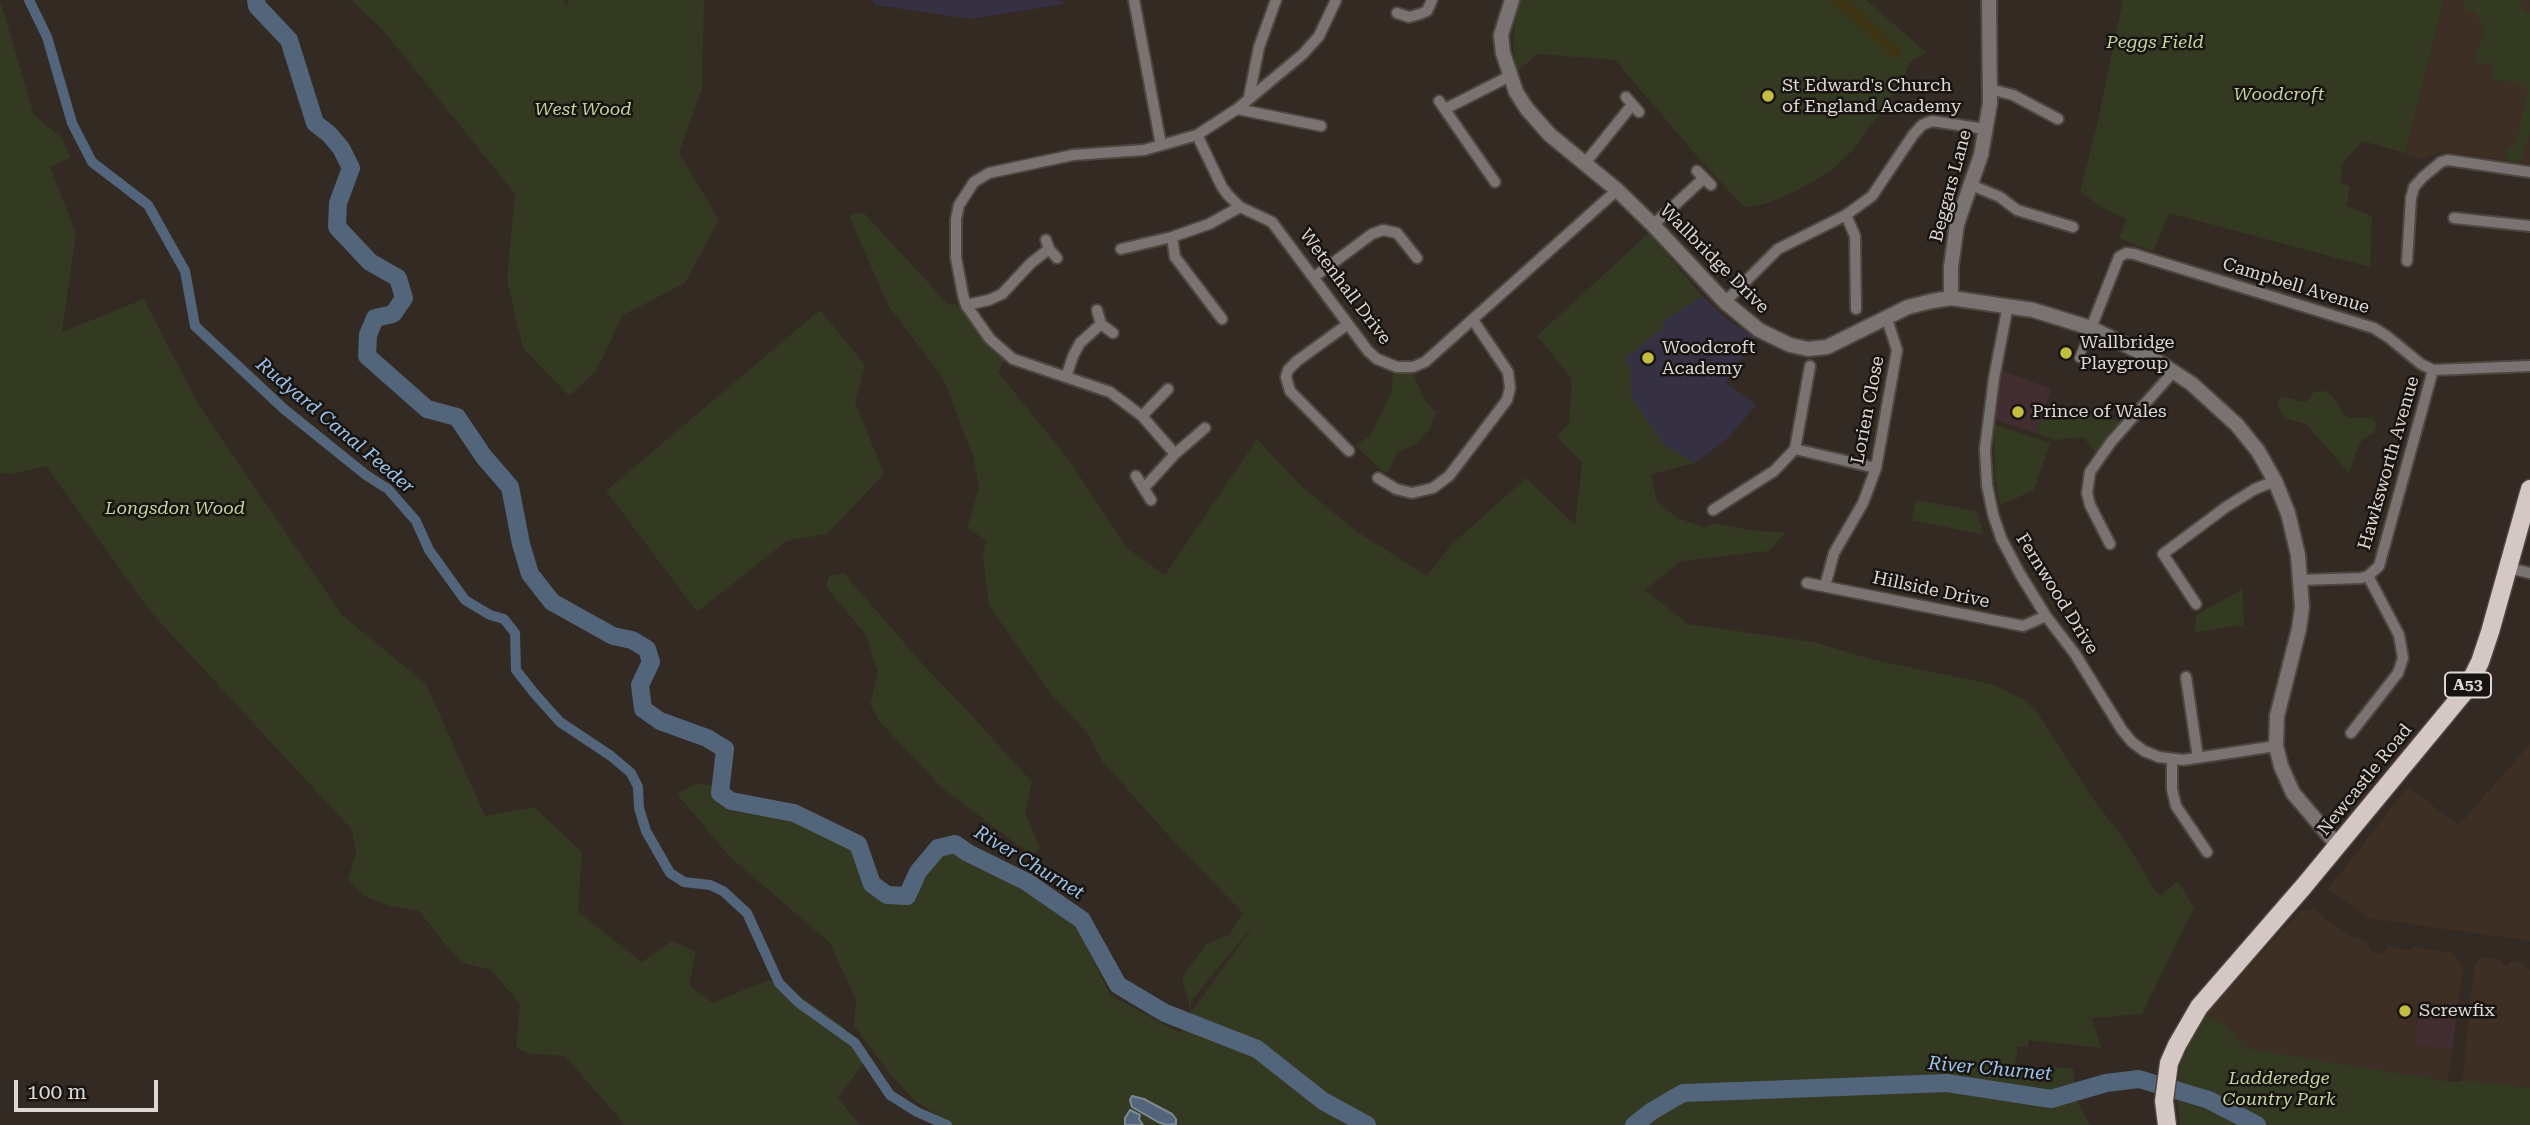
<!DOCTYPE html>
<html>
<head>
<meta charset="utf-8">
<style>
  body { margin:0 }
  #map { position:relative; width:2530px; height:1125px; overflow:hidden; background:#342a24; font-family:"Roboto Serif",serif }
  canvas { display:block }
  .scale { position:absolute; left:14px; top:1080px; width:144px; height:32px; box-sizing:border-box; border:4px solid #ded8d4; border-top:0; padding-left:9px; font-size:21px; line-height:24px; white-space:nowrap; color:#ded8d4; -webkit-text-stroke:5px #181411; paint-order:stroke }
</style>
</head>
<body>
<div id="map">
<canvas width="2530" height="1125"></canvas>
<div class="scale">100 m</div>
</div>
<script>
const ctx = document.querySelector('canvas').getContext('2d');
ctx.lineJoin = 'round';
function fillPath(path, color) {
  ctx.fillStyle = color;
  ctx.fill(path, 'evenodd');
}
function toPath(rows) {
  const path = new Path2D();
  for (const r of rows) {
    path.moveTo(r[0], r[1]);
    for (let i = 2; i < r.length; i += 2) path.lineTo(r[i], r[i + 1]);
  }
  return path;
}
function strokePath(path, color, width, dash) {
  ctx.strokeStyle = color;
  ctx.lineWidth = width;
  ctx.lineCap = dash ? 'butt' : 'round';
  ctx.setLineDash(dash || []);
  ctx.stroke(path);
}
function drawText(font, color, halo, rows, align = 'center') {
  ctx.font = font + ' "Roboto Serif",serif';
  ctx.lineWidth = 5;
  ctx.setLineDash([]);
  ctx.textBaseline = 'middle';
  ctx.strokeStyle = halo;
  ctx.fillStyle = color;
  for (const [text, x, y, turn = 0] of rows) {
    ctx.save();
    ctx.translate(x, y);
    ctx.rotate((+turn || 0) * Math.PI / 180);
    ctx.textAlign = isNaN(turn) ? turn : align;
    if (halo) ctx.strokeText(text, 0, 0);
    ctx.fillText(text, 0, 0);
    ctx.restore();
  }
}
fillPath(toPath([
  [2002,371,2051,389,2036,433,1996,420],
  [2419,1013,2456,1019,2452,1051,2414,1045]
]), '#422e31');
fillPath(toPath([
  [2444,0,2530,0,2530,164,2442,151,2423,159,2405,153],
  [2530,744,2530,941,2368,918,2328,889,2408,787,2459,825],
  [2313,909,2324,915,2324,919,2334,926,2352,937,2366,941,2371,951,2382,955,2388,946,2409,950,2416,947,2453,953,2463,966,2456,1019,2419,1014,2414,1045,2452,1051,2447,1081,2245,1048,2227,1025,2205,1015,2300,911],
  [2480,957,2501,960,2502,964,2505,965,2509,965,2511,961,2525,963,2525,968,2530,970,2530,1088,2463,1080,2470,998,2475,965]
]), '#3e2f24');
fillPath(toPath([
  [872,0,1063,0,1064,4,971,19,876,5],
  [1649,233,1702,296,1727,319,1755,338,1726,383,1756,405,1729,437,1695,463,1651,474,1537,336]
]), '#353142');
fillPath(toPath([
  [0,0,34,115,63,139,70,158,50,167,76,233,62,332,144,299,198,404,342,615,426,684,485,816,534,807,582,852,578,912,642,962,672,941,696,952,689,985,712,1003,769,980,800,996,844,1027,864,1062,838,1098,860,1125,625,1125,565,1056,531,1054,516,1048,520,1004,491,970,463,963,453,954,419,911,389,906,364,896,348,880,356,853,352,830,149,610,46,466,12,474,0,473],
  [351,0,563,0,567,5,569,0,704,0,702,88,679,153,719,220,685,283,623,315,596,371,569,396,523,348,507,280,515,194,383,30],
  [1520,0,1866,0,1926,52,1909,63,1903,80,1854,149,1833,169,1797,191,1767,203,1745,208,1702,162,1615,60,1538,54,1517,71,1513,45,1516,14],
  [2123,0,2444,0,2405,153,2362,141,2343,163,2340,183,2350,186,2346,206,2372,216,2370,267,2169,213,2153,252,2119,238,2126,219,2106,210,2080,192,2096,129],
  [2462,0,2520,0,2522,8,2530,15,2530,132,2520,163,2508,161,2505,152,2516,143,2528,91,2520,83,2496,80,2492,78,2492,65,2476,61,2475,59,2485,31,2476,13,2467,10],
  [863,212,948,304,966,305,1008,355,998,372,1069,460,1127,548,1165,575,1257,439,1301,486,1359,533,1427,576,1450,546,1526,478,1575,525,1582,462,1557,437,1569,423,1572,379,1537,336,1649,233,1702,296,1662,322,1664,327,1624,359,1630,367,1632,398,1665,446,1695,463,1651,474,1657,501,1677,518,1704,527,1716,523,1750,530,1785,533,1769,551,1681,561,1645,590,1688,624,1814,642,1870,659,1991,684,2021,698,2036,710,2091,796,2124,839,2155,890,2161,895,2178,881,2194,908,2142,1014,2092,1018,2101,1048,2029,1040,2028,1047,2018,1046,2015,1064,2028,1068,2048,1069,2049,1066,2073,1069,2078,1103,2090,1125,952,1125,914,1100,891,1075,854,1026,856,1000,830,943,729,856,677,794,696,784,716,785,719,804,729,811,787,818,853,846,869,889,885,903,906,902,916,893,941,856,954,852,1003,877,1056,911,1079,930,1110,995,1180,1033,1191,1012,1182,978,1206,944,1229,935,1243,913,1177,845,1102,761,1088,734,1049,692,989,605,983,558,986,540,967,528,979,488,973,456,943,378,888,305,849,216],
  [1256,922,1192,1011,1191,1011,1191,1001],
  [820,310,865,365,855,402,884,474,827,534,787,541,697,612,606,491],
  [1394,366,1413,367,1415,380,1427,403,1436,412,1431,427,1417,443,1397,453,1389,471,1383,472,1355,445,1370,436,1391,393],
  [2325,391,2333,397,2344,414,2350,418,2372,417,2377,424,2374,433,2363,439,2358,447,2349,473,2306,424,2287,419,2281,413,2277,404,2281,397,2306,402,2314,392],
  [2070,408,2122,422,2097,454,2083,437,2055,440,2036,433,2044,410,2066,418],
  [1994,424,2050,443,2034,490,2000,505,1995,478],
  [1916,500,1977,511,1984,535,1912,520],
  [844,573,926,668,964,707,1032,782,1025,812,1040,849,1031,855,942,788,880,722,870,704,878,672,866,635,826,587,829,576],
  [2242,589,2244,625,2195,632,2196,615],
  [2205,1015,2227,1025,2245,1048,2447,1081,2457,1082,2463,1080,2530,1088,2530,1125,2180,1125,2177,1097,2180,1064,2185,1047]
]), '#343921');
fillPath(toPath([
  [1831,0,1848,0,1903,52,1895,60]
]), '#3c3413');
const water = toPath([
  [1132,1096,1144,1099,1172,1114,1176,1119,1176,1124,1167,1125,1158,1122,1132,1107,1130,1100,1132,1096],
  [1130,1110,1140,1115,1139,1119,1143,1125,1125,1125,1125,1118,1130,1110]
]);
fillPath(water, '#52657a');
strokePath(water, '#7c8895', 2);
strokePath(toPath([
  [29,0,47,37,72,123,92,162,148,205,185,271,195,326,284,409,366,475,388,489,416,521,429,550,465,600,490,615,504,619,515,633,516,670,534,693,560,722,611,756,631,773,638,787,639,808,646,831,670,873,684,882,710,885,723,891,747,913,779,983,799,1003,855,1043,890,1095,917,1112,947,1125]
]), '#52657a', 10);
strokePath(toPath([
  [256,0,257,6,289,40,315,123,329,134,341,148,351,168,338,203,337,227,370,262,398,278,404,298,393,314,375,318,368,335,367,356,427,409,457,417,484,457,510,487,521,544,530,574,552,602,613,636,632,640,647,649,651,662,640,685,643,709,660,721,707,738,725,749,720,793,731,801,794,813,858,844,872,884,887,895,907,896,918,872,938,848,955,844,968,853,1027,882,1082,920,1118,985,1165,1013,1257,1049,1323,1101,1367,1125],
  [1634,1125,1652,1111,1683,1093,1947,1083,2051,1099,2106,1083,2139,1079,2209,1100,2257,1125]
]), '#52657a', 18);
const pedestrian = toPath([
  [2079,358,2091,328]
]);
const minor = toPath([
  [1134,0,1161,145],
  [1397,13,1409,17,1420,14,1427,11,1432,0],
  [1990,89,2013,95,2058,119],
  [1249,97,1259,47,1276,0],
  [1626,97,1639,112],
  [1439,101,1495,182],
  [1237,109,1321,126],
  [1445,109,1510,76],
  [1197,135,1222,187,1228,195,1240,207,1272,222,1368,351,1377,359,1397,367,1413,367,1425,362,1617,190],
  [1586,162,1632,105],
  [1697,171,1711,185],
  [1969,184,2000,197,2017,210,2073,227],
  [1846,215,1855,236,1856,309],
  [2454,218,2530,226],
  [1653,225,1704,178],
  [1172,237,1175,257,1222,319],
  [1046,240,1049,249,1057,258],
  [1121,249,1172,237,1209,224,1240,207],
  [2407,261,2411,198,2414,187,2423,177,2441,162,2448,160,2530,172],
  [1314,277,1372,234,1383,230,1397,233,1417,258],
  [1725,302,1778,249,1846,215,1872,196,1913,135,1922,125,1932,121,1985,129],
  [966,305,989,300,1002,294,1031,263,1049,249],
  [2008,305,1994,378,1985,449,1987,485,1993,514,2001,538,2020,574,2046,616,2075,654,2122,730,2132,742,2144,751,2159,757,2183,760,2276,746],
  [1097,310,1101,324,1113,333],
  [1348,324,1297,361,1288,370,1286,377,1290,391,1349,451],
  [2091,328,2119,257,2126,253,2134,254,2374,328,2388,337,2421,364,2433,370,2530,366],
  [1066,377,1073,356,1080,343,1101,324],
  [1142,416,1168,389],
  [1795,449,1876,468],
  [1175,454,1142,416,1110,392,1013,359,990,339,966,305,963,295,956,258,956,219,959,205,974,182,989,173,1073,155,1144,150,1197,135,1237,109,1303,54,1319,36,1336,0],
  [1136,476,1151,500],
  [1378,478,1396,489,1412,493,1433,488,1449,476,1507,400,1510,388,1508,372,1473,320],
  [1145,487,1175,454,1205,428],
  [1713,510,1774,471,1795,449,1810,366],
  [2110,544,2090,505,2087,493,2090,472,2111,442,2174,371],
  [2508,568,2530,573],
  [2300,580,2361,578,2368,576,2379,566,2433,370],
  [1807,583,2023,626,2046,616],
  [1825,586,1834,553,1863,503,1876,468,1897,350,1886,316],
  [2196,604,2163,554,2226,507,2255,489,2275,481],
  [2186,677,2198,758],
  [2351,733,2398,673,2403,658,2399,635,2368,576],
  [2172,759,2172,789,2176,806,2207,852]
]);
const tertiary = toPath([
  [1512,0,1501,35,1503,53,1516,92,1527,109,1550,135,1617,190,1653,225,1725,302,1759,330,1790,345,1808,349,1827,347,1908,307,1932,301,1951,298,2033,310,2091,328,2154,359,2192,384,2237,425,2258,451,2275,481,2288,513,2298,555,2302,607,2299,629,2277,716,2276,746,2281,766,2293,793,2338,846],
  [1951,298,1951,267,1957,224,1981,155,1990,103,1989,0]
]);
const trunk = toPath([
  [2167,1125,2164,1101,2169,1063,2177,1045,2199,1007,2304,886,2466,690,2480,662,2490,632,2530,489]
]);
strokePath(pedestrian, '#4f4640', 11);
strokePath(minor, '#4f4640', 14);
strokePath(tertiary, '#4f4640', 18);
strokePath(trunk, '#4f4640', 21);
strokePath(pedestrian, '#797371', 8);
strokePath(minor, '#797371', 10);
strokePath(tertiary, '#797371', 14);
strokePath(trunk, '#d5c7c3', 18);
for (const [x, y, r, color] of [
  [1768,96,7,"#c1be40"],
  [2066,353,7,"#c1be40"],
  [1648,358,7,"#c1be40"],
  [2018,412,7,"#c1be40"],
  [2405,1011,7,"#c1be40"]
]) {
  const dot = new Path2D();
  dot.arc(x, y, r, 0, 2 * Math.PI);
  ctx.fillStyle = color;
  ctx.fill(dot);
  strokePath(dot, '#181411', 2.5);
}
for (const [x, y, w] of [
  [2468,685,46]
]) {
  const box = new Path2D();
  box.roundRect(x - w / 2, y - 12.5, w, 25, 5);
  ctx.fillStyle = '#181411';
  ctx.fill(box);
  strokePath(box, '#ded8d4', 2);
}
drawText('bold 16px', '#ded8d4', null, [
  ["A53",2468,685]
]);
drawText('italic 18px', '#c7d39f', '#181411', [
  ["Peggs Field",2155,43],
  ["Woodcroft",2279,95],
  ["West Wood",583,110],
  ["Longsdon Wood",175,509],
  ["Ladderedge",2279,1079],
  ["Country Park",2279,1100]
]);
drawText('18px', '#ded8d4', '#181411', [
  ["St Edward's Church",1782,86],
  ["of England Academy",1782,107],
  ["Wallbridge",2080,343],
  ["Playgroup",2080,364],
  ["Woodcroft",1662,348],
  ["Academy",1662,369],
  ["Prince of Wales",2032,412],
  ["Screwfix",2419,1011]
], 'left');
drawText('18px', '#ded8d4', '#181411', [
  ["Beggars Lane",1951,186,-75],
  ["Wallbridge Drive",1714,259,45],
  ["Campbell Avenue",2296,286,17],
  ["Wetenhall Drive",1345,287,53],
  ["Lorien Close",1868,410,-79],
  ["Hawksworth Avenue",2389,463,-74],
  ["Hillside Drive",1931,590,12],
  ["Fernwood Drive",2057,594,58],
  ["Newcastle Road",2365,780,-51]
]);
drawText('italic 19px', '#9cc3ea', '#181411', [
  ["Rudyard Canal Feeder",335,426,40],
  ["River Churnet",1029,863,31],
  ["River Churnet",1990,1069,5]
]);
</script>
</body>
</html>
